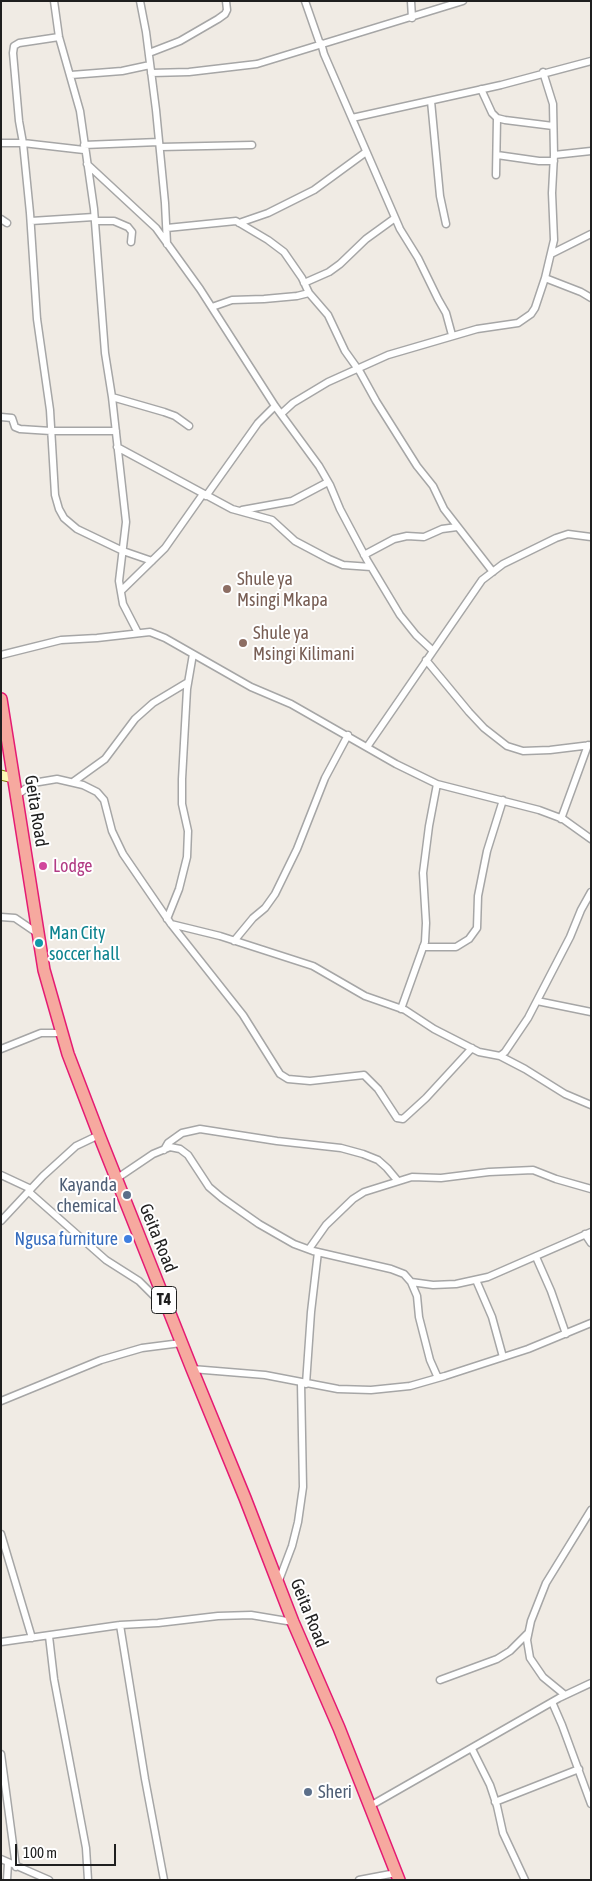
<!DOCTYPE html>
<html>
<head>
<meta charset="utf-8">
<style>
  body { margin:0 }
  #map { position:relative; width:592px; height:1881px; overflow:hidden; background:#f0ebe4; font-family:"Asap Condensed",sans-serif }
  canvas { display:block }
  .frame { position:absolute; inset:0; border:2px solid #1f1f1f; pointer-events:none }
  .scale { position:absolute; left:15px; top:1844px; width:101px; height:22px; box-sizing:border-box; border:2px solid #1f1f1f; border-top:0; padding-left:6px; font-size:15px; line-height:18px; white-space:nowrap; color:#1f1f1f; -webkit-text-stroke:4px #fff; paint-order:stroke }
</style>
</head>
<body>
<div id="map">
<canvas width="592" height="1881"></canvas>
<div class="frame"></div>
<div class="scale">100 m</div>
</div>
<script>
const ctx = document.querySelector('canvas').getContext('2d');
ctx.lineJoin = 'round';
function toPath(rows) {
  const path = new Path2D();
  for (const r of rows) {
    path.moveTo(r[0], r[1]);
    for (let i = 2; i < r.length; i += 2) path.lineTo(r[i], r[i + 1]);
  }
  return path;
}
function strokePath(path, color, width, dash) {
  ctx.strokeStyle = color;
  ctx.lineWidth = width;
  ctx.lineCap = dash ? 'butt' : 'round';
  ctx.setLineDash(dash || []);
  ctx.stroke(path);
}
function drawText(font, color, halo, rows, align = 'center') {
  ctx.font = font + ' "Asap Condensed",sans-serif';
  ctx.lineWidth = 4;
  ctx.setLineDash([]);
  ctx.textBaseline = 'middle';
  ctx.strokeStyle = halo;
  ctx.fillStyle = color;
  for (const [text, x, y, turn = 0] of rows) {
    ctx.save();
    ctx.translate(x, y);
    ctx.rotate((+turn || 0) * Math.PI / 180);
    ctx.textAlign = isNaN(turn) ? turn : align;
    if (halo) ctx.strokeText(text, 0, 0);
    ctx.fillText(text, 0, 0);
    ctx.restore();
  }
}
const minor = toPath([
  [54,1,59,37,80,111,94,209,105,353,112,397,126,522,119,581,123,604,138,633],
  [140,1,146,32,156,110,165,203,167,244],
  [305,1,320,44],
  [411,1,412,18],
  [59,37,19,43,14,46,13,53,19,121,23,143,30,213,37,319,50,410,55,495,59,509,64,518,77,529,123,551,152,561],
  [321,43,324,54,400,229,418,258,438,299,446,313,452,335],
  [149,53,180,41,218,19,225,14,227,10,226,1],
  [151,73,189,72,257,64,463,1],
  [71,75,122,71,150,65],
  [481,89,492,113,497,118,505,120,553,126],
  [431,101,440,196,446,224],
  [352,118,501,85,591,61],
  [1,143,23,143,84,150],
  [84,145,159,142],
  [160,147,252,145],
  [497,155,539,161,554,161],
  [554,155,591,151],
  [87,164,156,228,200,289,275,406,319,466,330,485,340,509,367,560,400,615,416,635,432,650],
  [496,175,497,118],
  [1,219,7,223],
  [31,221,94,217],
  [95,221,114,221,128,227,132,232,131,242],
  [239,223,268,213,314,190,366,152],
  [167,228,236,221,268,240,284,252,302,278,309,293,328,315,345,351,360,372,376,401,417,466,433,486,444,509,493,572],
  [551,254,591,234],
  [545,278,581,292,591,298],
  [304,283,329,272,340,264,366,239,395,218],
  [212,307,232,300,264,299,297,296,309,293],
  [112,397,164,412,175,416,189,426],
  [281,414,293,403,328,382,388,355,477,329,518,323,531,314,535,308,545,278,554,240,552,193,554,155,553,104,543,72],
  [1,417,12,418,15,427,20,429,51,431,116,431],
  [117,447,232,509,272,520,295,541,329,559,343,565,371,567],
  [206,496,258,423,275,406],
  [242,510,292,501,328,482],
  [364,555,394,539,407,536,424,537,442,529,457,527],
  [121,591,165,548,203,494],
  [1,655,61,640,97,638,150,632,165,638,251,687,291,704,396,764,437,784,539,810,563,819,591,839],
  [426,660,469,712,484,728,507,746,523,751,550,750,591,745],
  [367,747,482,580,503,564,556,538,568,534,591,537],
  [73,782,105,759,135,719,153,703,188,682],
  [16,796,33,783,57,779,83,785,97,792,104,800,112,831,123,854,171,924,243,1015,280,1074,288,1079,310,1081,364,1075,378,1089,397,1118,403,1119,426,1098,472,1048],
  [561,819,588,745],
  [1,917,15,918,37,933],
  [167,919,179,889,187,857,188,831,182,804,182,779,187,689,193,654],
  [171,924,220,936,313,966,365,996,405,1010,434,1029,479,1052,500,1056,505,1052,528,1018,570,937,581,910,591,892],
  [234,941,253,918,265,908,275,894,297,849,325,778,348,735],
  [423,947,456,947,469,939,477,928,478,896,487,851,503,800],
  [537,1001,591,1012],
  [401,1009,425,942,426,923,423,873,429,826,437,784],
  [1,1049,41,1033,62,1033],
  [500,1056,525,1069,565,1094,591,1105],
  [164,1150,168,1143,182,1133,200,1129,277,1141,341,1148,363,1154,378,1160,387,1168,397,1180],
  [1,1175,31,1189],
  [116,1179,153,1154,170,1147,180,1149,188,1155,209,1187,222,1198,259,1224,294,1244,313,1251,391,1269,404,1274,411,1282,417,1296,419,1317,430,1360,438,1378],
  [29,1192,106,1260,139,1281,163,1305],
  [1,1221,43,1176,76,1146,99,1135],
  [585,1234,591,1243],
  [309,1249,326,1225,353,1199,364,1192,412,1177,441,1178,489,1172,533,1170,556,1179,591,1189],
  [536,1257,551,1291,566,1334],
  [476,1280,492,1317,503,1357],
  [411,1282,433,1285,456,1284,488,1277,591,1232],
  [192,1369,265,1375,338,1389,371,1390,410,1386,445,1376,528,1349,591,1323],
  [306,1384,311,1312,318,1252],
  [1,1401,101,1360,142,1348,181,1343],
  [1,1534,32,1638],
  [278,1583,292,1546,298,1522,303,1487,301,1383],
  [120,1625,145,1779,164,1880],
  [49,1636,54,1679,86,1848,88,1880],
  [1,1642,120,1625,158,1623,218,1616,251,1615,293,1622],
  [440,1680,497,1659,510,1651,528,1633],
  [565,1695,543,1677,530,1658,527,1640,531,1621,546,1583,591,1510],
  [552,1702,562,1725,591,1804],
  [472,1749,490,1785,497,1806,503,1833,525,1880],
  [1,1754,16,1867],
  [495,1802,579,1769],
  [370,1806,559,1698,591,1683],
  [1,1859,49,1880],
  [7,1880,8,1863],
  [359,1880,396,1873]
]);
const secondary = toPath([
  [1,775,13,778]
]);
const trunk = toPath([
  [1,699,44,970,68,1054,99,1135,192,1369,245,1498,293,1622,339,1728,399,1880]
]);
strokePath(minor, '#a6a6a6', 9);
strokePath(secondary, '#7a7b00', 11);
strokePath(trunk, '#e51b73', 14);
strokePath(minor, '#fff', 6);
strokePath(secondary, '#fdfab5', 9);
strokePath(trunk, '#f6a99f', 11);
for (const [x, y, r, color] of [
  [227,589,5,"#8d6e63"],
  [243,643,5,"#8d6e63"],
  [43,866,5,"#d1479c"],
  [39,943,5,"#0f9aa8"],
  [127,1195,5,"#5c6f8a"],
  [128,1239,5,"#3f7fe0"],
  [308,1792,5,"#5c6f8a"]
]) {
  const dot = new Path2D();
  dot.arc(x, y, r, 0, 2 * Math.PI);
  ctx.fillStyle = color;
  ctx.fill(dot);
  strokePath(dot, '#fff', 2);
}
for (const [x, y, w] of [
  [164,1300,25]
]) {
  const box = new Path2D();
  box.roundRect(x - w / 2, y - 13.5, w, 27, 4);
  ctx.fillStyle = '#fff';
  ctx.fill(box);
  strokePath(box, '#1f1f1f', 1);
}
drawText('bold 16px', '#1f1f1f', null, [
  ["T4",164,1300]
]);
drawText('18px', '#785e54', '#fff', [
  ["Shule ya",237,579],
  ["Msingi Mkapa",237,600],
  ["Shule ya",253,633],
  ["Msingi Kilimani",253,654]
], 'left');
drawText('18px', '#1f1f1f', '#fff', [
  ["Geita Road",36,811,81],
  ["Geita Road",158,1238,68],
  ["Geita Road",309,1613,68]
]);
drawText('18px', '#b23c85', '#fff', [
  ["Lodge",53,866]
], 'left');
drawText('18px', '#0d838f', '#fff', [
  ["Man City",49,933],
  ["soccer hall",49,954]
], 'left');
drawText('18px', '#4e5e75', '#fff', [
  ["Kayanda",117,1185],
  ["chemical",117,1206],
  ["Sheri",318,1792,"left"]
], 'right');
drawText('18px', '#366cbe', '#fff', [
  ["Ngusa furniture",118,1239]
], 'right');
</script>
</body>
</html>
